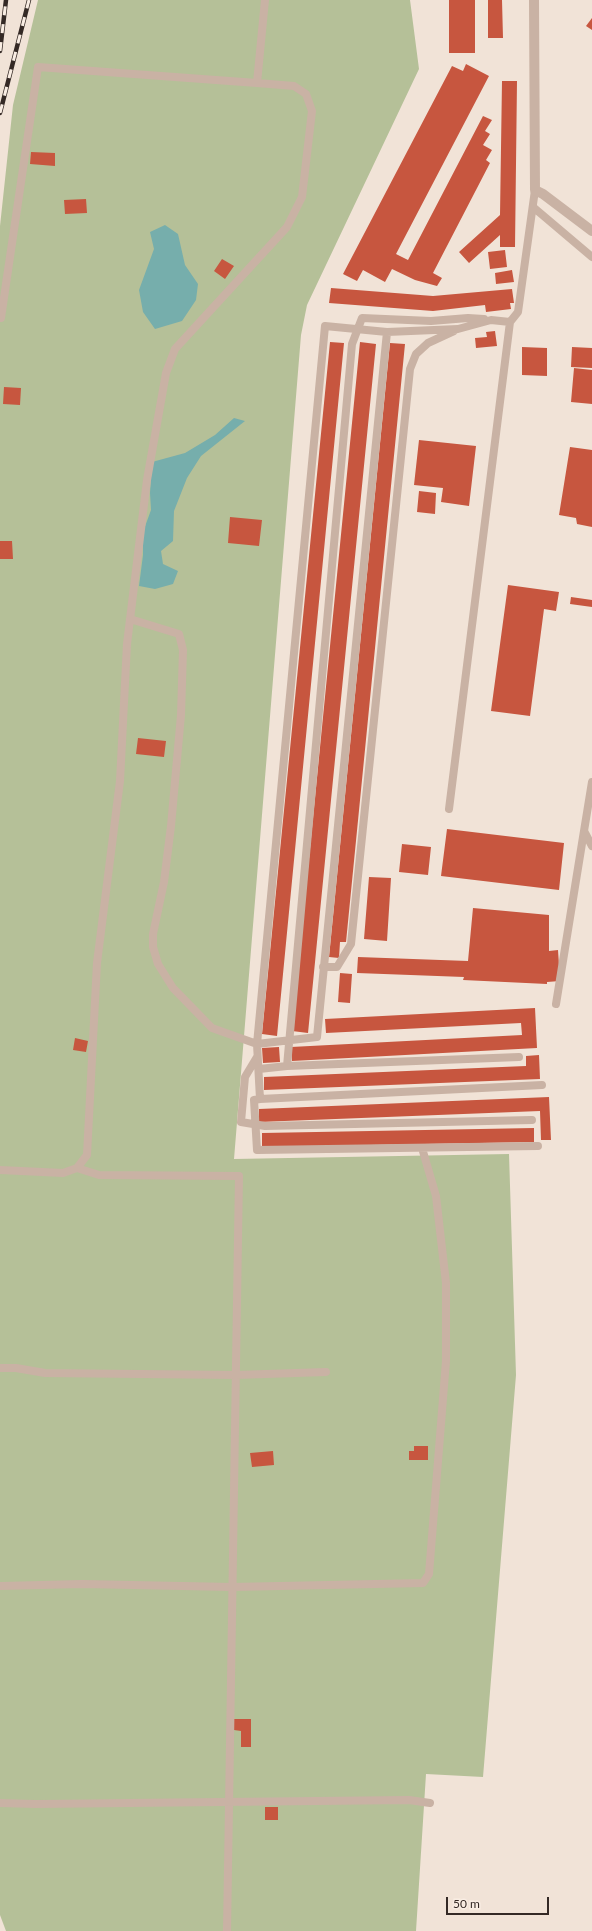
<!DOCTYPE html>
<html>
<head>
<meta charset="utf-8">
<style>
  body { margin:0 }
  #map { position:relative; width:592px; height:1931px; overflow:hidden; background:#f1e3d7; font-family:Lato,sans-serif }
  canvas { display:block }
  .scale { position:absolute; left:446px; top:1897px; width:103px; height:18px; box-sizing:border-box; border:2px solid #342925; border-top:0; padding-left:5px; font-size:12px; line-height:14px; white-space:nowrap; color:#342925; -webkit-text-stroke:3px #f9ede3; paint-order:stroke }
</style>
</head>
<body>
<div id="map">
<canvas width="592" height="1931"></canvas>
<div class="scale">50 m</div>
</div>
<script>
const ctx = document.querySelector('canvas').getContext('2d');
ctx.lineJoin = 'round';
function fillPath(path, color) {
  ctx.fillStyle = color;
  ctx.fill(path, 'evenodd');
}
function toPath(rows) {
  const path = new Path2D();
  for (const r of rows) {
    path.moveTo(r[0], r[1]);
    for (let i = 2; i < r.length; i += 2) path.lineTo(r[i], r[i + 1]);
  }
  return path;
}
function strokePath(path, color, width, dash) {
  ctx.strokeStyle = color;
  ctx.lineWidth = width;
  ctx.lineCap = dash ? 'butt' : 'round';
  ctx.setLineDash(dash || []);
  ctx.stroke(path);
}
fillPath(toPath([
  [38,0,410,0,419,69,307,305,301,335,234,1159,509,1154,516,1375,483,1777,426,1774,416,1931,6,1931,0,1915,0,226,13,105]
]), '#b5c098');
fillPath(toPath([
  [165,225,178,234,185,265,198,284,196,300,182,321,155,329,143,312,139,290,154,249,150,232],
  [234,418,245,421,201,456,187,478,174,511,173,541,161,551,163,564,178,571,173,584,155,589,139,586,143,555,143,532,151,510,150,493,152,462,185,453,215,435]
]), '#76aeac');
fillPath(toPath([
  [449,0,475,0,475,53,449,53],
  [488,0,502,0,503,38,488,38],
  [592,18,592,30,586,26],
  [466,64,489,76,396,254,408,260,483,116,492,120,485,131,490,134,483,145,492,150,486,160,490,163,433,273,442,278,437,286,415,280,392,269,385,282,363,270,357,281,343,274,452,66,463,71],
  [502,81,517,81,515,247,500,247,500,235,469,263,459,252,500,215],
  [31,152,55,153,55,166,30,164],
  [86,199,87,213,65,214,64,200],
  [505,250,507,267,490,269,488,252],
  [222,259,234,266,225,279,214,271],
  [512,270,514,282,496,284,495,273],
  [331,288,433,296,512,289,514,303,510,303,511,309,486,312,485,305,433,311,329,303],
  [495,331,497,346,476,348,475,338,487,337,486,332],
  [330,342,344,343,277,1036,262,1034],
  [360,342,376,344,308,1033,292,1031],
  [390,343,405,344,346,942,340,942,339,958,329,957],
  [522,347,547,348,547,376,522,375],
  [572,347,592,348,592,368,571,367],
  [574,368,592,370,592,404,571,402],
  [4,387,21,388,20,405,3,404],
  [419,440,476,446,469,506,441,502,443,488,414,485],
  [570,447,592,450,592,527,577,524,576,518,559,515],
  [419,491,436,493,435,514,417,512],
  [230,517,262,520,259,546,228,543],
  [0,541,12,541,13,559,0,559],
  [508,585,559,592,556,611,544,609,530,716,491,711],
  [571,597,592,600,592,607,570,604],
  [138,738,166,741,164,757,136,754],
  [447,829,564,843,559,890,441,876],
  [402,844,431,847,428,875,399,872],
  [369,877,391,878,387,941,364,939],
  [473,908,549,915,549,951,558,950,560,981,547,982,547,984,463,980,464,977,357,973,358,957,468,961],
  [340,973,352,974,350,1003,338,1002],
  [535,1008,537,1048,292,1061,291,1047,522,1035,521,1023,326,1033,325,1019],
  [75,1038,88,1041,86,1052,73,1050],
  [279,1047,280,1062,263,1063,262,1048],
  [539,1055,540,1079,264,1090,264,1077,526,1066,526,1056],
  [549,1097,551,1140,541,1140,540,1111,259,1122,259,1109],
  [534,1128,534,1142,262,1147,262,1133],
  [414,1446,428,1446,428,1460,409,1460,409,1451,414,1451],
  [273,1451,274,1465,252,1467,250,1453],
  [234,1719,251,1719,251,1747,241,1747,241,1731,234,1730],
  [265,1807,278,1807,278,1820,265,1820]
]), '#c7563f');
strokePath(toPath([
  [535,190,518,312,510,322,491,320,458,329,387,332,325,326,257,1044,260,1099,254,1100,257,1150,538,1146],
  [533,207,592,257],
  [1,318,38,67,257,83,265,0],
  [130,619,179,634,183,650,181,715,171,826,164,882,153,934,153,947,158,964,173,988,212,1028,257,1044,317,1037,387,332],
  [592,782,584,831,592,846],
  [449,809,510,322],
  [323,967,337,967,351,944,410,369,416,354,428,343,454,331],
  [556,1004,584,831],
  [257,1057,245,1077,241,1122,265,1126,532,1120],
  [287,1066,352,344,362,318,431,321,468,318,484,319],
  [259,1069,287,1066,519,1057],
  [260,1099,542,1085],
  [77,1168,99,1175,239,1176,227,1931],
  [0,1170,63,1173,77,1168,87,1155,97,963,120,781,127,644,147,480,166,373,175,349,287,227,302,197,312,111,306,94,294,86,257,83],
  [0,1368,16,1368,45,1373,236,1375,326,1372],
  [0,1586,82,1584,232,1587,423,1583,429,1574,446,1361,446,1283,436,1196,422,1148],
  [0,1803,36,1804,409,1800,430,1803]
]), '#c9b2a4', 8);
strokePath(toPath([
  [534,0,535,190,543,194,592,231]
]), '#c9b2a4', 10);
const rail = toPath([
  [0,51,6,0],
  [0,113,29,0]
]);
strokePath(rail, '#342925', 4.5);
strokePath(rail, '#f9ede3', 3, [9]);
</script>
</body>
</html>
